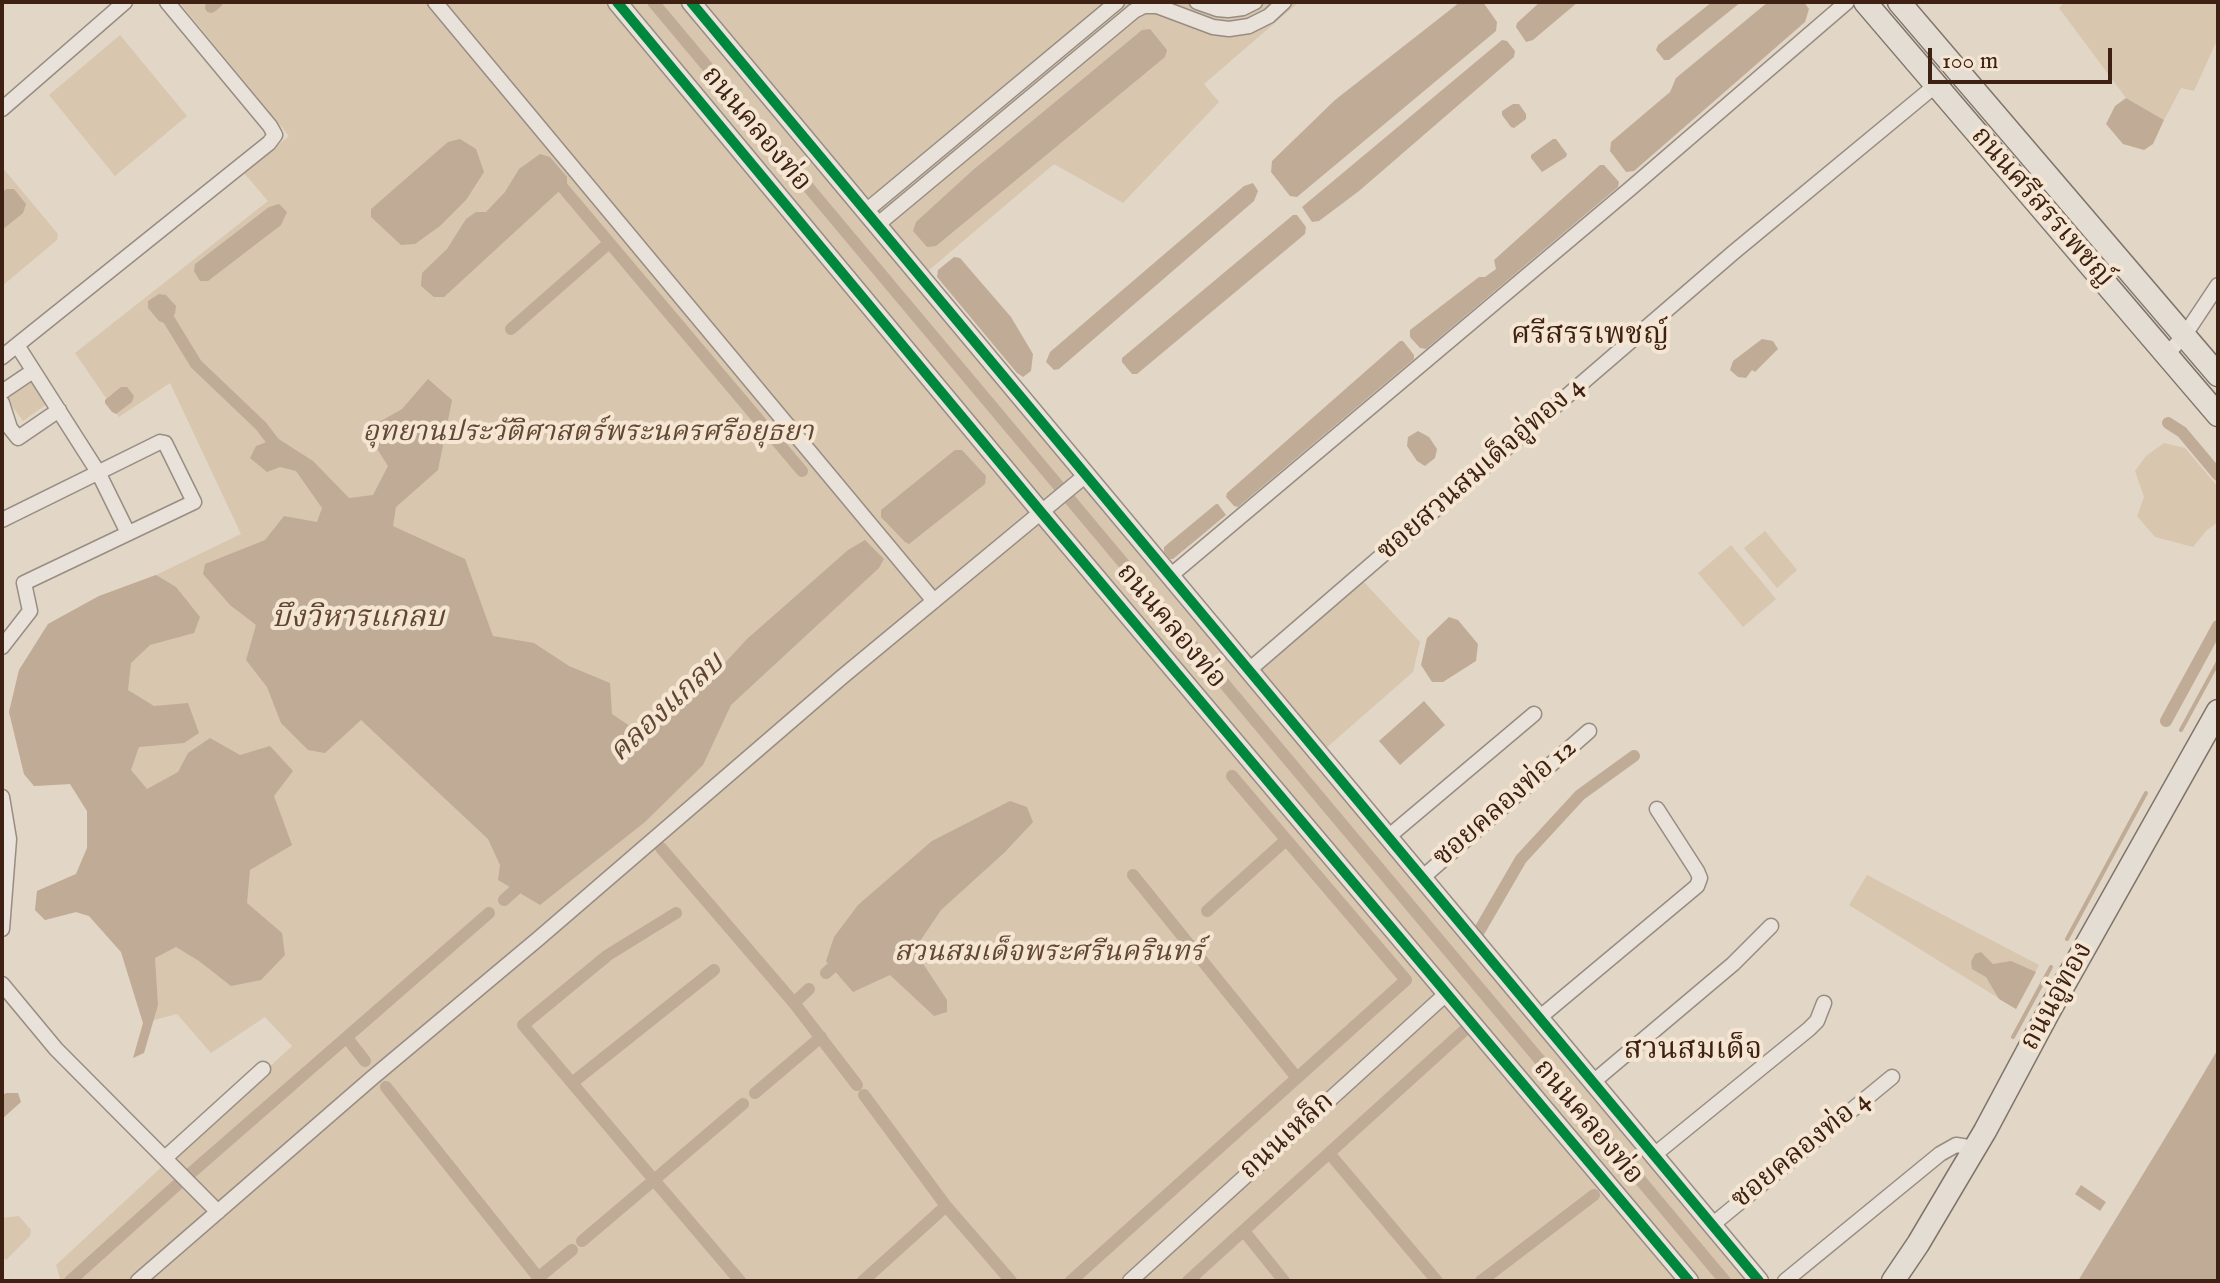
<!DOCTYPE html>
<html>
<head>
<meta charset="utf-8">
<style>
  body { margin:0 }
  #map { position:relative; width:2220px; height:1283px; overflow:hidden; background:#e2d6c6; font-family:"IM FELL English",serif }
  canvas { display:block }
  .frame { position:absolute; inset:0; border:4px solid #3e2112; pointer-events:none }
  .scale { position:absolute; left:1928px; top:48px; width:184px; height:36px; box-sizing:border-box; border:4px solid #3e2112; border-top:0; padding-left:10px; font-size:24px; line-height:28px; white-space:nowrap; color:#3e2112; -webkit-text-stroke:6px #f4e6d2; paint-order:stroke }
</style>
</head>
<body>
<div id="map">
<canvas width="2220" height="1283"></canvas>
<div class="frame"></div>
<div class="scale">100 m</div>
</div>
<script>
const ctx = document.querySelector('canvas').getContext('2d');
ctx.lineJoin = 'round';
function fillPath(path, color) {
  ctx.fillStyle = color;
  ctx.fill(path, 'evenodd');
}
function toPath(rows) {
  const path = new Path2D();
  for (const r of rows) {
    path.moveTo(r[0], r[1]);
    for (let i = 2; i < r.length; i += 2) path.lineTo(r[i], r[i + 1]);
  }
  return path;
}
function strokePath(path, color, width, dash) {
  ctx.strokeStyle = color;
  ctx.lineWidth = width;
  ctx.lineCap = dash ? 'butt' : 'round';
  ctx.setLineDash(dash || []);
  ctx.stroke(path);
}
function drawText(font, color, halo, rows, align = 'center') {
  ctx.font = font + ' "IM FELL English","Noto Serif Thai",serif';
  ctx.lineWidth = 8;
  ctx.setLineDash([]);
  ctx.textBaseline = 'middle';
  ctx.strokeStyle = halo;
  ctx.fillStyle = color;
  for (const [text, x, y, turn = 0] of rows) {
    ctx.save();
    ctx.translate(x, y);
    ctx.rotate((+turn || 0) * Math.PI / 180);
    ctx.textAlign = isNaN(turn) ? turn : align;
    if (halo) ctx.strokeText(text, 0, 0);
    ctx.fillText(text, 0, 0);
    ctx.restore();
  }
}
fillPath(toPath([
  [179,2,1299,2,1204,84,1219,102,1123,203,1054,164,915,282,1086,490,1751,1281,58,1281,60,1279,56,1265,292,1046,265,1017,211,1053,177,1014,143,1023,121,952,89,916,76,912,45,920,35,910,37,891,76,874,87,848,87,811,70,784,34,786,24,774,9,712,19,670,48,624,99,596,156,575,241,534,170,383,119,417,75,353,268,201,244,173,289,136],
  [2065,2,2218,2,2218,38,2194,91,2181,88,2164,120,2126,98,2059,8],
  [120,35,187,116,115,176,49,95],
  [2,167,58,234,57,240,2,286],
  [32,382,47,404,23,421,7,399],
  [2164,443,2185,448,2218,487,2218,522,2207,530,2193,547,2155,537,2137,516,2144,497,2135,471,2146,456],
  [1765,531,1797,570,1777,588,1744,548],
  [1731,545,1776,599,1743,627,1698,573],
  [1362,580,1420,642,1413,672,1325,749,1258,669],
  [1867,875,2039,965,2016,1009,1849,905],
  [19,1216,31,1230,30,1236,6,1260,2,1256,2,1218]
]), '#d8c6af');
fillPath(toPath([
  [1460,2,1483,2,1497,22,1496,31,1297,197,1290,196,1271,172,1272,161,1335,100],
  [1540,2,1578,2,1533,40,1526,42,1516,27,1517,23],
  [1712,2,1741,2,1669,60,1664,60,1656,50,1658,45],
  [1768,2,1804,2,1809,9,1805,22,1634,171,1626,172,1610,151,1611,142,1670,92,1676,78],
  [1150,29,1167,50,1165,57,936,246,927,247,913,231,916,222,973,170,1142,30],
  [1502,40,1507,41,1515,51,1514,57,1359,191,1319,221,1312,222,1302,207],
  [2126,98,2164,120,2153,144,2144,150,2123,144,2106,124,2115,106],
  [1513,104,1519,104,1526,114,1526,119,1514,128,1511,127,1502,115,1502,111],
  [460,139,476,149,484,172,466,200,440,226,415,244,401,245,371,217,371,209,448,142],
  [1553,139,1556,139,1567,154,1566,157,1542,172,1531,158,1531,155],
  [540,154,550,157,567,177,567,184,444,297,434,297,421,286,422,273,447,249,466,219,476,212,486,212,505,192,519,169],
  [1600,165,1604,165,1619,182,1618,187,1426,349,1420,348,1410,337,1410,330,1479,277,1485,277,1496,269,1494,260],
  [1253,183,1258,191,1254,201,1059,369,1054,370,1046,362,1050,352,1244,186],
  [6,189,14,189,26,204,23,213,2,230,2,193],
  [279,204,287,212,281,225,208,281,200,281,194,271,195,264,269,207],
  [1293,215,1297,215,1306,227,1305,234,1137,374,1132,374,1122,362,1122,358],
  [954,257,960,258,1011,317,1033,354,1031,371,1023,377,1017,373,937,277,938,270],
  [159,294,166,295,176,306,175,314,164,323,159,321,148,308,148,301],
  [1762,339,1773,341,1778,349,1755,372,1752,370,1746,378,1738,377,1730,370,1733,361],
  [1400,341,1403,341,1414,355,1414,359,1238,507,1234,506,1226,497,1227,493],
  [428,379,452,400,438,470,396,507,393,526,465,559,493,636,534,643,569,666,610,683,612,714,643,735,709,680,747,639,848,550,865,540,884,559,879,568,731,705,703,765,645,822,540,905,498,880,500,865,488,839,361,720,325,753,308,750,281,723,267,687,246,660,256,625,230,605,203,574,205,564,265,540,284,516,317,522,322,508,296,471,280,467,267,472,250,458,256,446,277,438,313,461,349,498,373,495,388,466,365,430,402,409],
  [121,387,127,387,134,396,132,402,116,414,112,412,105,403,105,400],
  [1418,431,1429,437,1437,449,1435,458,1425,466,1417,461,1407,446,1408,437],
  [955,450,962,450,986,476,985,484,909,544,905,542,881,517,881,510],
  [1216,504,1218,504,1226,515,1173,559,1170,559,1164,552,1164,547],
  [156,575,176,587,200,617,194,633,150,645,131,663,128,690,154,706,188,703,199,733,184,743,139,747,131,770,147,789,178,772,188,753,210,738,240,755,270,746,293,771,274,796,292,845,250,870,247,903,282,933,285,955,261,980,231,986,199,961,176,947,155,958,158,1005,144,1053,133,1058,143,1023,121,952,89,916,76,912,45,920,35,910,37,891,76,874,87,848,87,811,70,784,34,786,24,774,9,712,19,670,48,624,99,596],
  [1449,617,1458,620,1478,644,1476,661,1443,682,1432,682,1421,665,1427,638],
  [1424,701,1445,725,1400,765,1379,741],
  [1010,801,1027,807,1033,822,1005,852,941,910,914,950,947,1000,947,1012,934,1016,890,975,853,992,826,961,834,937,858,905,932,841],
  [1981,952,1993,964,2011,961,2036,972,2016,1009,1999,999,1986,977,1972,969,1971,962,1975,954],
  [2218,1049,2218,1281,2078,1281,2179,1115],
  [6,1093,18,1093,21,1102,2,1119,2,1096],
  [2081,1185,2106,1202,2100,1211,2075,1194]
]), '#c0ac96');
strokePath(toPath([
  [2181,730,2218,662],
  [2067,939,2146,793],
  [2013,1037,2051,967]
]), '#c0ac96', 4);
strokePath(toPath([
  [653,2,1725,1281],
  [211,7,217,2],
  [553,176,802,471],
  [163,310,196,364,261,426,281,452],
  [511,329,609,243],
  [2168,423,2182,432,2218,475],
  [2166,721,2218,626],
  [661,848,794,1003,857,1085],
  [1133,875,1297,1078],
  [504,900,525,881],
  [1207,911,1286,840],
  [676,913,608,955,523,1025,654,1180,743,1104],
  [1478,933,1521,859,1580,795,1634,756],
  [826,973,844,957],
  [794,1003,809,989],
  [347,1038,365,1061],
  [572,1083,714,970],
  [386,1087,541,1281],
  [755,1093,821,1037],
  [1329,1153,1437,1281],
  [191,1173,489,913],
  [946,1206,1011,1281],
  [1244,1231,1284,1281],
  [582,1241,654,1180,740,1281],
  [538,1278,572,1250],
  [70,1281,177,1185],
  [863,1281,946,1206,864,1095],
  [1071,1281,1406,980,1232,776],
  [1188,1281,1468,1027],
  [1481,1281,1594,1195]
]), '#c0ac96', 12);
const minor = toPath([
  [435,2,934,601],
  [1197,2,1217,9,1228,10,1243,8,1255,2],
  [2,109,125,2],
  [866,211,1117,2],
  [877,225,1134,11,1144,6,1157,6,1213,27,1229,29,1249,26,1269,16,1284,2],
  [2166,355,2184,336,2218,285],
  [2,357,17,345],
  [2,392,33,371],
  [2,403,10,428,18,438,59,410],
  [2,520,160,442,165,443,194,502,24,583,30,611,2,647],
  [128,533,98,472,17,345,269,143,275,135,270,126,167,2],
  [1170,576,1631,188,1847,2],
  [1249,670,1734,252,1936,85],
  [2,797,9,839,2,929],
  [1388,837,1534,714],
  [1422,878,1589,731],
  [2,984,56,1049,218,1212],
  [1539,1018,1697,886,1700,878,1697,871,1657,809],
  [1593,1082,1733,964,1771,926],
  [1654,1155,1809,1029,1817,1021,1824,1003],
  [165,1158,263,1069],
  [1712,1225,1892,1077],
  [138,1281,372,1078,538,939,842,677,1086,475],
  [1130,1281,1446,994],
  [1785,1281,1940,1154,1956,1145,1975,1148]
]);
const tertiary = toPath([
  [617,2,1041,512,1689,1281],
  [691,2,1759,1281]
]);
const primary = toPath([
  [1865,2,2218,415],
  [1899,2,2218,375],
  [1893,1281,1918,1244,1985,1131,2048,1013,2218,711]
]);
strokePath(minor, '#988d82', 17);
strokePath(tertiary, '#988d82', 21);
strokePath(primary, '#80756b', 25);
strokePath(minor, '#e8e2da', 14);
strokePath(tertiary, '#e8e2da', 18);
strokePath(primary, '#e4ddd4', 22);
strokePath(toPath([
  [617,2,1041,512,1689,1281],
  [691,2,1759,1281]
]), '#00873e', 10);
drawText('28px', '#3e2112', '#f4e6d2', [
  ["ถนนคลองท่อ",755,130,50],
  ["ถนนศรีสรรเพชญ์",2041,208,49],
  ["ซอยสวนสมเด็จอู่ทอง 4",1482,470,-41],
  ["ถนนคลองท่อ",1170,627,50],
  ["ซอยคลองท่อ 12",1506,804,-41],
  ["ถนนอู่ทอง",2058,997,-61],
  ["ถนนคลองท่อ",1587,1123,50],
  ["ถนนเหล็ก",1288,1137,-42],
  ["ซอยคลองท่อ 4",1802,1151,-39]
]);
drawText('italic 28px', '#624735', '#f4e6d2', [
  ["อุทยานประวัติศาสตร์พระนครศรีอยุธยา",588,434],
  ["สวนสมเด็จพระศรีนครินทร์",1049,954]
]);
drawText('30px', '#3e2112', '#f4e6d2', [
  ["ศรีสรรเพชญ์",1590,337],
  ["สวนสมเด็จ",1693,1052]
]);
drawText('italic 30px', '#614533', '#f4e6d2', [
  ["บึงวิหารแกลบ",358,620],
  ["คลองแกลบ",668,709,-43]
]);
</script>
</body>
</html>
